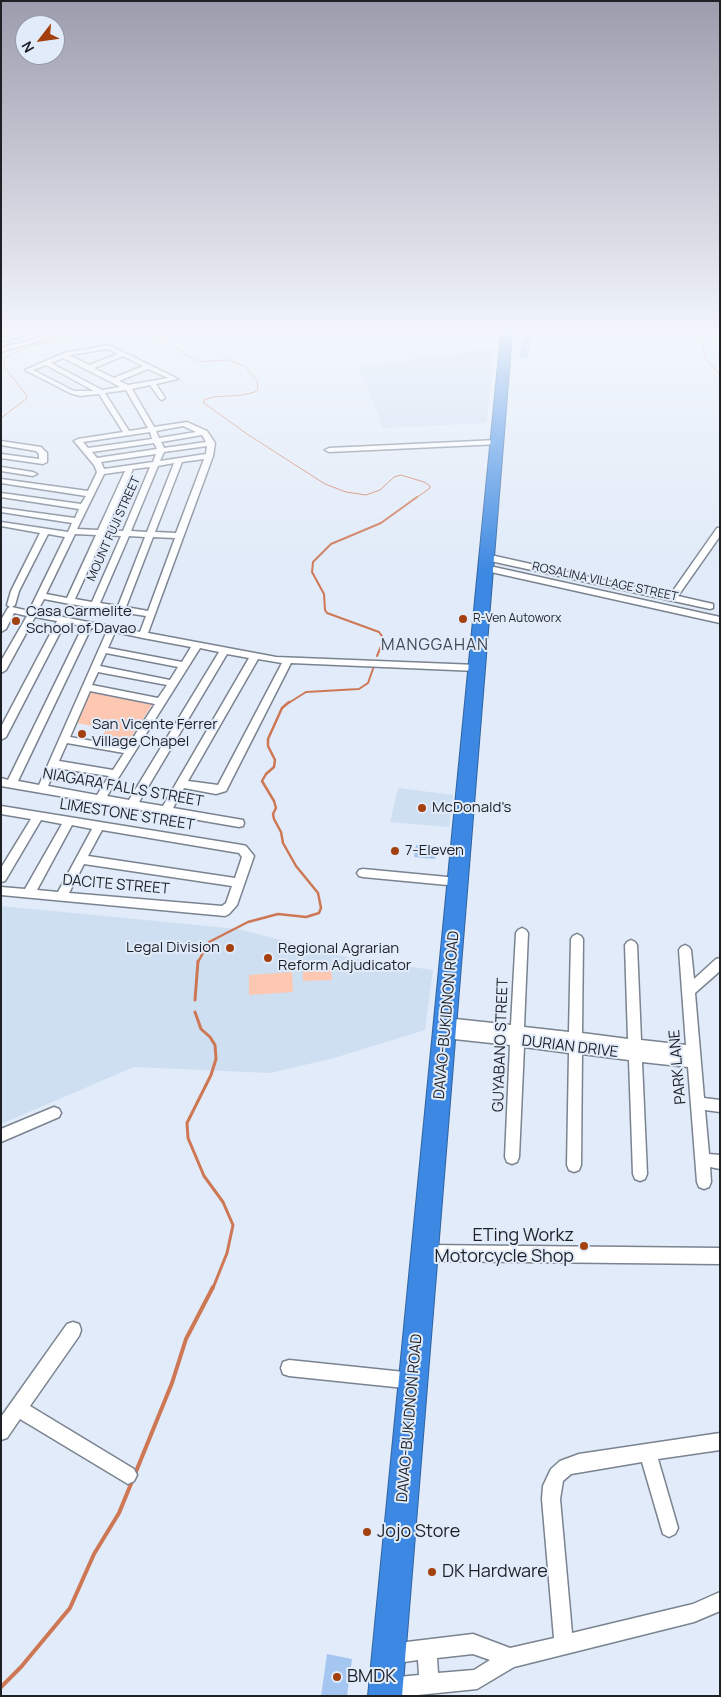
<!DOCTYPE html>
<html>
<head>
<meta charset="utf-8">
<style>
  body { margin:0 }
  #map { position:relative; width:721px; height:1697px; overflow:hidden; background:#e1ebf9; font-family:Manrope,sans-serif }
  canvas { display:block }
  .frame { position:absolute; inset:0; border:2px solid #1d2126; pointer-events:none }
  .north { position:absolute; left:15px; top:15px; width:50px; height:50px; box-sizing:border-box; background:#e1ebf9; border:1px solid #939aa5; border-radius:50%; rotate:240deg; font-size:14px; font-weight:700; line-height:20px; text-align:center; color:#1d2126 }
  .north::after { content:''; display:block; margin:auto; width:18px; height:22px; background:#a4400e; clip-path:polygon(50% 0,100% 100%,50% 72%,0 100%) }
</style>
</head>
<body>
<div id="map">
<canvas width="721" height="1697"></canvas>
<div class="frame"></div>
<div class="north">N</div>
</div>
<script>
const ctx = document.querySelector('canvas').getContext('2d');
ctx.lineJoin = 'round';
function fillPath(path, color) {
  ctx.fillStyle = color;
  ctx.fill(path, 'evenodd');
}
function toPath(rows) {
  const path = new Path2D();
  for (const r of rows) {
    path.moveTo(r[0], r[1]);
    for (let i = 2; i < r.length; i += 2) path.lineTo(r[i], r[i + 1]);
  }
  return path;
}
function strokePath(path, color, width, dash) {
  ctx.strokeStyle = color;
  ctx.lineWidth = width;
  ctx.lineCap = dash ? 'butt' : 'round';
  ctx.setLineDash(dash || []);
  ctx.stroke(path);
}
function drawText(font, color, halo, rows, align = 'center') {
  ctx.font = font + ' Manrope,sans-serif';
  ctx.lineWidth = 4;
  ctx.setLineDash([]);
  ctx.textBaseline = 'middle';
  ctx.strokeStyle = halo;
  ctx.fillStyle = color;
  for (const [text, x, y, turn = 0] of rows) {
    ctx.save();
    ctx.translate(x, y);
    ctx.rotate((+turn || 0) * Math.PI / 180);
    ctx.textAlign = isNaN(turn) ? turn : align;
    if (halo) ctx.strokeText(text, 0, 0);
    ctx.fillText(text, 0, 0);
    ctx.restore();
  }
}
fillPath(toPath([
  [494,348,487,423,383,428,359,367],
  [398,788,453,795,449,827,390,822],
  [1,906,238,929,351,958,433,970,425,1030,334,1058,270,1073,134,1067,1,1124]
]), '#cfdff2');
fillPath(toPath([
  [90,691,154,702,125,746,101,741,106,729,77,723],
  [331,967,332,980,303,981,303,969],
  [292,972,293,992,249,995,249,975]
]), '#fdc7b2');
strokePath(toPath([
  [142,334,166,341,197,362,228,360,245,366,257,381,258,389,255,392,243,395,213,397,204,400,204,403,247,434,325,484,346,492,366,495,380,490,394,477,401,475,424,482,430,486,430,488,416,498],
  [707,334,703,342,705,358,720,375],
  [1,418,26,399,27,396,5,368,4,361,6,357,31,346,84,334]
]), '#ce7755', 1);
strokePath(toPath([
  [377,656,384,639,379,632,327,613,325,610,324,594,312,572,313,562,331,544,381,523,417,497],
  [287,704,306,692,359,689,368,683,374,666]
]), '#ce7755', 2);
strokePath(toPath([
  [198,962,209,942,248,922,278,914,306,917,319,913,321,908,318,893,296,866,283,843,281,832,274,819,273,814,276,808,274,801,262,781,266,774,274,767,275,760,268,746,268,739,282,708,289,702]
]), '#ce7755', 2.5);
strokePath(toPath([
  [195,1000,198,961],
  [195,1012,201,1029,210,1037,215,1045,216,1059,211,1075,187,1123,188,1138,204,1176,223,1202,233,1225,227,1253,213,1288]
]), '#ce7755', 3);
strokePath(toPath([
  [135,1474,172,1383,186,1339,213,1287],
  [1,1687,21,1667,70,1608,94,1554,119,1513,133,1479]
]), '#ce7755', 4);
fillPath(toPath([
  [523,336,532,337,527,358,519,358],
  [416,845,437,848,435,859,414,857],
  [327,1654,352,1659,347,1696,321,1696]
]), '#a4c6f1');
const street = toPath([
  [16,334,28,334,1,342,1,338,16,334],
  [52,334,63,334,1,352,1,348,52,334],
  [109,345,178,379,156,384,165,398,162,400,160,399,150,385,132,389,154,427,187,422,207,431,215,443,213,456,148,633,276,657,477,665,482,668,477,671,291,663,226,791,216,794,184,788,173,808,243,820,244,823,243,826,239,827,1,786,1,778,8,780,83,626,65,623,6,737,1,740,1,727,57,621,35,617,6,670,1,673,1,661,27,616,14,613,6,629,1,632,1,620,8,608,10,607,7,605,11,591,40,533,1,526,1,522,68,532,72,523,1,512,1,508,75,518,79,509,1,497,1,493,81,504,86,496,1,483,1,479,88,491,97,472,94,465,74,441,78,439,123,432,99,394,80,396,70,393,25,370,64,353,109,345],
  [108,349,118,354,89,365,69,355,108,349],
  [123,356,143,366,114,378,94,368,123,356],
  [63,358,111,382,120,387,102,390,51,363,63,358],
  [46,365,94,391,74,391,33,370,46,365],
  [148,369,168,378,128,385,119,381,148,369],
  [126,390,148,428,129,431,105,393,126,390],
  [183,426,196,432,159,438,156,431,183,426],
  [150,432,152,439,88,448,83,442,150,432],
  [202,435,206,442,164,448,161,442,202,435],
  [154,443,157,449,97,458,92,452,154,443],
  [207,446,206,454,160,461,164,452,207,446],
  [156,454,153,462,104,469,101,462,156,454],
  [204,459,176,533,155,532,182,462,204,459],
  [174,463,147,532,131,531,158,466,174,463],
  [150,467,123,531,106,530,133,469,150,467],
  [125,471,98,530,77,529,104,474,125,471],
  [48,534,65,537,29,611,12,607,15,605,19,591,48,534],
  [75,534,96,535,67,598,46,594,75,534],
  [104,535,121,536,92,602,75,599,104,535],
  [129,536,145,537,118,606,100,603,129,536],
  [153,537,175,538,148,611,126,607,153,537],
  [44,599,70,604,146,616,140,632,37,612,44,599],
  [91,628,107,631,39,785,18,781,91,628],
  [115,632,143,638,191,647,182,662,108,648,115,632],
  [200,648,219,652,129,800,107,796,200,648],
  [106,653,178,667,170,680,100,666,106,653],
  [227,654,249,658,163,806,139,802,227,654],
  [258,659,282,663,218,785,188,781,258,659],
  [98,672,167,685,158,698,92,685,98,672],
  [90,691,155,704,127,747,70,737,90,691],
  [67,743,124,753,113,770,59,761,67,743],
  [56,768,109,776,97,795,48,786,56,768],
  [497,440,501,442,500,444,329,452,325,450,329,448,497,440],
  [1,441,41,447,47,453,47,462,43,464,1,458,1,454,39,459,39,454,36,451,1,445,1,441],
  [1,467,33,472,37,474,33,476,1,471,1,467],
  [717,528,720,528,720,536,678,596,713,604,713,608,710,609,486,560,482,557,486,554,670,595,717,528],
  [485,565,720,617,720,623,482,570,481,568,485,565],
  [1,806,242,845,246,846,254,856,237,905,229,914,225,916,1,895,1,887,25,889,62,824,41,820,5,881,1,882,1,868,31,819,1,814,1,806],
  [72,825,92,829,58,892,37,890,72,825],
  [102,830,239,853,242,857,235,878,88,856,102,830],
  [84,864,232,886,226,903,222,906,69,893,84,864],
  [363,869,458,878,462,879,464,882,462,885,458,886,363,877,359,876,357,873,359,870,363,869],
  [522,928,526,930,528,933,524,1027,569,1032,571,939,573,936,577,934,581,936,583,939,582,1033,628,1039,625,945,627,942,631,940,635,942,637,945,641,1040,686,1045,679,950,681,947,685,945,689,947,691,950,694,979,716,959,720,958,720,971,695,993,704,1098,720,1100,720,1112,705,1110,709,1154,720,1155,720,1169,710,1167,711,1182,709,1187,704,1189,699,1187,697,1182,688,1067,642,1062,647,1174,645,1179,640,1181,635,1179,633,1174,629,1060,582,1054,581,1165,579,1170,574,1172,569,1170,567,1165,569,1053,524,1047,519,1157,517,1162,512,1164,507,1162,505,1157,510,1045,445,1038,440,1036,438,1032,443,1027,440,1023,441,1019,446,1018,511,1025,516,933,518,930,522,928],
  [54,1107,59,1109,61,1113,59,1117,1,1142,1,1129,54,1107],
  [425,1245,720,1248,720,1264,425,1261,420,1258,417,1253,420,1248,425,1245],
  [73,1322,79,1324,81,1330,79,1336,30,1406,134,1469,137,1475,134,1481,128,1484,20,1419,7,1438,1,1440,1,1417,67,1324,73,1322],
  [289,1360,414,1373,420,1375,422,1381,420,1387,414,1389,289,1376,283,1374,281,1368,283,1362,289,1360],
  [720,1433,720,1450,658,1459,678,1528,675,1534,669,1537,663,1534,642,1462,571,1474,563,1481,560,1499,572,1633,693,1604,720,1592,720,1611,694,1622,514,1667,477,1689,408,1696,381,1695,378,1688,381,1681,388,1678,419,1675,418,1660,390,1664,383,1661,380,1654,383,1647,390,1644,473,1634,510,1648,554,1638,542,1499,543,1486,551,1469,560,1461,579,1454,720,1433],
  [473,1654,490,1660,474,1670,438,1673,437,1658,473,1654]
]);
const highway = toPath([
  [501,334,512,334,402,1696,368,1696,501,334]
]);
strokePath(street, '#7a838f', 3);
strokePath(highway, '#3164a0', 2);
fillPath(street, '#fff');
fillPath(highway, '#3c88e2');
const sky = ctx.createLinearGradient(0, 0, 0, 572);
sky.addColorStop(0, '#9d9cad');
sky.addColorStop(0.58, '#f2f6fc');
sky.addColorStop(1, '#f2f6fc00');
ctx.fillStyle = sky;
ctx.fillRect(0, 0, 721, 572);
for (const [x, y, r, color] of [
  [463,619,5,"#a4400e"],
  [16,621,5,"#a4400e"],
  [82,734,5,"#a4400e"],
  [422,808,5,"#a4400e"],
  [395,851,5,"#a4400e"],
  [230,948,5,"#a4400e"],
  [268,958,5,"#a4400e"],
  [584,1246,5,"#a4400e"],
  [367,1532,5,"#a4400e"],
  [432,1572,5,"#a4400e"],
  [337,1677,5,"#a4400e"]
]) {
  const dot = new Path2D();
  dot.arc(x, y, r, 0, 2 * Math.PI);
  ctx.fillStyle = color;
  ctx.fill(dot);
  strokePath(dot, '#e1ebf9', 2);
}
drawText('12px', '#1d2126', '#e1ebf9', [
  ["MOUNT FUJI STREET",114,529,-66],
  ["ROSALINA VILLAGE STREET",605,582,12]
]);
drawText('12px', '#1d2126', '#e1ebf9', [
  ["R-Ven Autoworx",473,619]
], 'left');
drawText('15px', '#1d2126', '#e1ebf9', [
  ["Casa Carmelite",26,612],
  ["School of Davao",26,629],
  ["San Vicente Ferrer",92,725],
  ["Village Chapel",92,742],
  ["McDonald's",432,808],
  ["7-Eleven",405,851],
  ["Legal Division",220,948,"right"],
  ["Regional Agrarian",278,949],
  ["Reform Adjudicator",278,966]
], 'left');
drawText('15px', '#1d2126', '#e1ebf9', [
  ["NIAGARA FALLS STREET",123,788,10],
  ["LIMESTONE STREET",127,815,9],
  ["DACITE STREET",116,885,5],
  ["DAVAO-BUKIDNON ROAD",447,1015,-85],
  ["GUYABANO STREET",501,1045,-88],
  ["DURIAN DRIVE",570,1047,7],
  ["PARK LANE",678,1067,-95],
  ["DAVAO-BUKIDNON ROAD",410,1418,-85]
]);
ctx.letterSpacing = '1px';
drawText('16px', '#404853', '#e1ebf9', [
  ["MANGGAHAN",435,646]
]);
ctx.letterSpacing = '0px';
drawText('18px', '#1d2126', '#e1ebf9', [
  ["ETing Workz",574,1236,"right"],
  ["Motorcycle Shop",574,1257,"right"],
  ["Jojo Store",377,1532],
  ["DK Hardware",442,1572],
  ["BMDK",347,1677]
], 'left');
</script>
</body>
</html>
